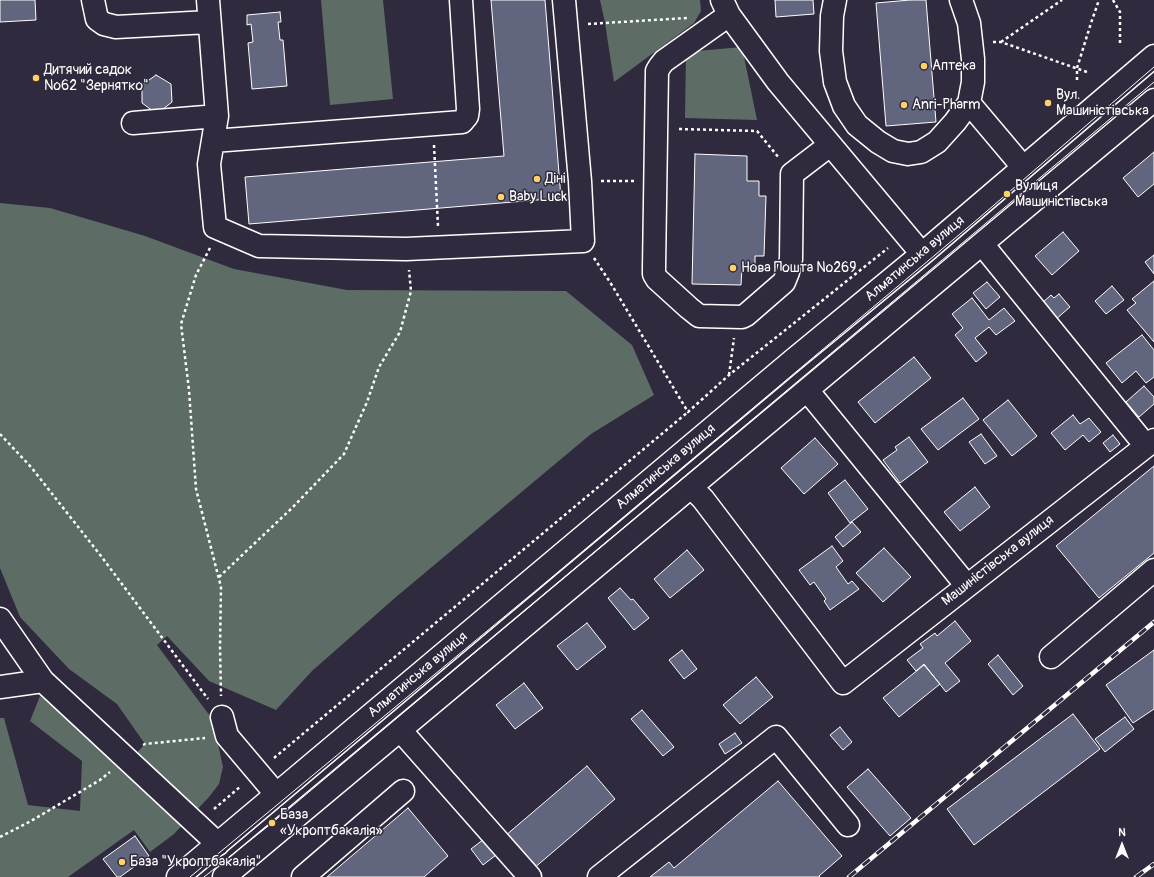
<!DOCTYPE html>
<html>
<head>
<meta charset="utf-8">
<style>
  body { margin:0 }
  #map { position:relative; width:1154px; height:877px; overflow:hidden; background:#2f2a3d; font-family:Pangolin,sans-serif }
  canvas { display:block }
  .north { position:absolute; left:1102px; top:825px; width:40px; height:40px; -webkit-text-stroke:3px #2f2a3d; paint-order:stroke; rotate:0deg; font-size:11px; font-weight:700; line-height:16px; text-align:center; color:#fff }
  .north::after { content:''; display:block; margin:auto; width:14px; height:18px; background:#fff; clip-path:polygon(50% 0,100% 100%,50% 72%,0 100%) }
</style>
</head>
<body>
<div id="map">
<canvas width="1154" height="877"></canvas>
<div class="north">N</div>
</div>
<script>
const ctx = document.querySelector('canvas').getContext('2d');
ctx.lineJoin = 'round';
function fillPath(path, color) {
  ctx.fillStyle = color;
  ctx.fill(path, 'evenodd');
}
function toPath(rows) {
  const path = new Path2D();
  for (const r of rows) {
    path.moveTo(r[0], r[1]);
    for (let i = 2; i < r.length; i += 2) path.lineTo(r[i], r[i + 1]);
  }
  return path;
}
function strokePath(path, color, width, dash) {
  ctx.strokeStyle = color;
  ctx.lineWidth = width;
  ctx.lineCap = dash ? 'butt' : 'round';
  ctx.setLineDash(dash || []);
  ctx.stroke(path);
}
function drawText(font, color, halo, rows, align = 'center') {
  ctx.font = font + ' Pangolin,sans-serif';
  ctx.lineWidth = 3;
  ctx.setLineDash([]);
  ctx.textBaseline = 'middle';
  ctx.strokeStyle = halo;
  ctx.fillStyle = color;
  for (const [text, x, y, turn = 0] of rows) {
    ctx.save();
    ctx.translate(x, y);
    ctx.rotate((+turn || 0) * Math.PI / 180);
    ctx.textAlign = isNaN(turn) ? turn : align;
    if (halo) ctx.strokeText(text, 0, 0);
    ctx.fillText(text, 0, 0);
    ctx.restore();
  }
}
fillPath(toPath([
  [321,0,383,0,393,99,330,105],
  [600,0,700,0,701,11,694,23,614,82,605,23],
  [742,47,757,120,685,118,686,52],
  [0,203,50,208,145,236,234,269,347,290,566,291,632,345,654,395,591,434,396,597,312,671,276,710,209,681,167,636,157,645,213,720,223,767,219,784,209,797,174,834,150,852,134,830,68,877,0,877,0,718,4,718,28,805,80,811,82,761,30,721,40,696,101,739,127,763,145,744,117,704,69,669,20,617,0,568]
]), '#5d6d65');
const building = toPath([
  [0,0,35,0,36,20,0,22,0,0],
  [491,0,545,0,561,198,249,224,245,177,504,156,491,0],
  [775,0,813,0,814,14,776,17,775,0],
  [910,0,926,0,936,122,886,126,876,3,910,0],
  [280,12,281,22,278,22,280,40,283,40,287,86,252,89,248,43,253,42,251,24,247,25,247,15,280,12],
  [156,75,171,84,172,102,157,114,142,103,142,85,156,75],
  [1154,152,1154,184,1138,197,1123,178,1154,152],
  [695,154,747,156,747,181,759,181,759,196,766,196,764,256,755,256,755,268,742,268,741,285,692,284,695,154],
  [1063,232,1079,251,1052,275,1035,256,1063,232],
  [1154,255,1154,274,1145,262,1154,255],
  [1154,281,1154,342,1127,310,1136,303,1132,299,1154,281],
  [987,282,1000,297,986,309,973,293,987,282],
  [1112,286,1124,300,1106,314,1095,301,1112,286],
  [1059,294,1070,307,1055,320,1041,304,1051,295,1054,298,1059,294],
  [972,298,989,320,1004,308,1015,321,996,335,989,327,975,338,987,353,976,362,955,335,963,328,952,314,972,298],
  [1142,335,1154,350,1154,377,1146,383,1136,371,1122,383,1106,363,1142,335],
  [914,357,931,378,875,423,858,402,914,357],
  [1144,386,1154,397,1154,404,1139,417,1126,402,1144,386],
  [963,398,979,419,938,450,921,429,963,398],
  [1008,400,1037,436,1012,456,983,420,1008,400],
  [1073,415,1080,424,1089,418,1101,432,1089,442,1083,435,1065,450,1051,433,1073,415],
  [981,434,997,456,985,464,969,442,981,434],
  [1113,435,1120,444,1110,452,1103,443,1113,435],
  [909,437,928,462,900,483,883,460,897,450,895,447,909,437],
  [815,438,838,464,804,494,781,468,815,438],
  [1154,466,1154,553,1099,598,1056,546,1154,466],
  [845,480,868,509,850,523,828,493,845,480],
  [975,487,990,507,960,531,944,512,975,487],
  [852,522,861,532,843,547,835,537,852,522],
  [832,546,843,561,836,567,848,584,852,581,859,589,830,610,824,601,826,599,814,582,810,585,799,570,832,546],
  [884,548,911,577,883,602,856,573,884,548],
  [687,550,704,570,670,598,654,579,687,550],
  [620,588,631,600,633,599,649,618,634,630,608,598,620,588],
  [955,621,971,641,945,663,960,681,946,692,924,664,916,671,907,660,923,648,920,644,935,633,937,636,955,621],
  [587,623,606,647,577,670,557,646,587,623],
  [682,650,697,669,684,679,669,660,682,650],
  [1154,650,1154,709,1133,723,1106,685,1154,650],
  [998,655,1023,686,1013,695,988,664,998,655],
  [924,665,940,684,899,717,883,698,924,665],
  [756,677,773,697,740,724,723,705,756,677],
  [524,683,543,708,515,729,496,705,524,683],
  [642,710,674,747,663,756,631,719,642,710],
  [1073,714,1100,749,974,845,947,809,1073,714],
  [1125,717,1134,729,1105,752,1095,739,1125,717],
  [840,727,852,742,843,750,830,735,840,727],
  [735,733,742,743,725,754,719,744,735,733],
  [587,766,615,799,533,869,505,836,587,766],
  [868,769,911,818,890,836,847,787,868,769],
  [778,781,842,856,819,876,820,877,650,877,669,862,674,868,778,781],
  [408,808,448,856,424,877,327,877,408,808],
  [135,836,149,856,120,877,117,877,103,859,135,836],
  [484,839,496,855,483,865,471,849,484,839]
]);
fillPath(building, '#61657e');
strokePath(building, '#fff', 1);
const minor = toPath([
  [93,0,97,19,104,24,116,27,209,22],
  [208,0,217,116,209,164,215,227,259,246,406,249,583,241,580,181,564,0],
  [722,0,729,15,778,82,922,254],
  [835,0,832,16,831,51,835,82,844,106,857,125,878,142,893,151,908,154,921,152,937,142,955,122,969,103,973,82,973,59,969,23,961,0],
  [729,15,664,61,660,66,657,71,654,268,654,274,657,279,689,308,699,316,742,317,746,315,784,282,788,272,791,259,792,174,830,145],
  [969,103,1023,167],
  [133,123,217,116],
  [213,141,462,122,467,116,468,109,461,0],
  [982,244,1146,446],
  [807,390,967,586],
  [691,487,703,499,843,683,1154,440],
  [0,619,43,681,218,844],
  [1051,657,1154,570],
  [0,687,43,681],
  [222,717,227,736,276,794],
  [401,731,530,877],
  [178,877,792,361,922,254,1154,56],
  [224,877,1154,100],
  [303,877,403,791],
  [599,877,776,737,848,825]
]);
strokePath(minor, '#fff', 25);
strokePath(toPath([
  [1113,0,1120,12,1120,45],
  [588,24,687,18],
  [993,42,1001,42,1087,72],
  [1001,42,1062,0],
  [1077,80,1077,68,1091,23,1099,0],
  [679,129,757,131,779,158],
  [434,145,438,226],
  [601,181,634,181],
  [210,248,196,275,181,324,189,390,196,489,221,587,220,647,221,696],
  [594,258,610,282,688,412,729,375,888,248],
  [729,375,734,338],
  [0,434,31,467,101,556,208,699],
  [219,577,292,508,344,454,367,402,379,367,400,332,411,291,409,270],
  [143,745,145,744,205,738],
  [274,758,688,412],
  [214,809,241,786],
  [0,837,31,821,100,780,110,772]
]), '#fff', 2.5, [3, 3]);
strokePath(minor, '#2f2a3d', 22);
strokePath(toPath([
  [190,877,545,583,979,218,1154,67],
  [204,877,272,823,1154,82]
]), '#fff', 1);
const rail = toPath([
  [849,877,1154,622],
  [1136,877,1154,864]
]);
strokePath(rail, '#fff', 4.5);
strokePath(rail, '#2f2a3d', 3, [9]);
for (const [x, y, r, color] of [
  [924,66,4,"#ffd166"],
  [36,78,4,"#ffd166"],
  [1048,103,4,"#ffd166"],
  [904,105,4,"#ffd166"],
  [537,179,4,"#ffd166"],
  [1007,194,4,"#ffd166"],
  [501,197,4,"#ffd166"],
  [733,268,4,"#ffd166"],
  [272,823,4,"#ffd166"],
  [122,862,4,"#ffd166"]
]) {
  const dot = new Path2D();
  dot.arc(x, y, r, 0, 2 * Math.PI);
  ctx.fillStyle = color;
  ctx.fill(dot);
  strokePath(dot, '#2f2a3d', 1.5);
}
drawText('14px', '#fff', '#2f2a3d', [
  ["Аптека",932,66],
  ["Дитячий садок",44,70],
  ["№62 \"Зернятко\"",44,86],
  ["Вул.",1056,95],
  ["Машиністівська",1056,111],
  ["Anri-Pharm",912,105],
  ["Діні",545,179],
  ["Вулиця",1015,186],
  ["Машиністівська",1015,202],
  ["Baby Luck",509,197],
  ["Нова Пошта №269",741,268],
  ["База",280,815],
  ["«Укроптбакалія»",280,831],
  ["База \"Укроптбакалія\"",130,862]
], 'left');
drawText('14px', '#fff', '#2f2a3d', [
  ["Алматинська вулиця",915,259,-40],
  ["Алматинська вулиця",666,467,-40],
  ["Машиністівська вулиця",998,561,-38],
  ["Алматинська вулиця",418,675,-40]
]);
</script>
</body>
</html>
